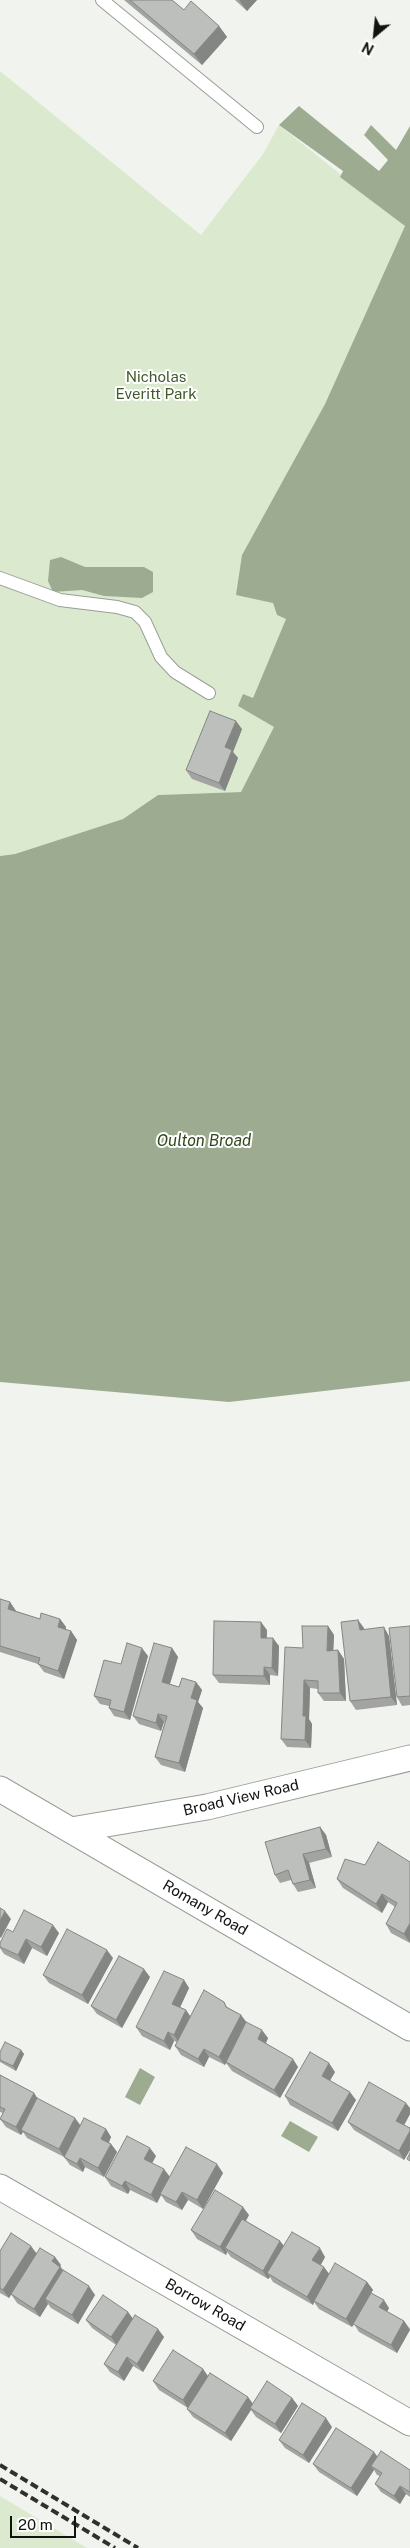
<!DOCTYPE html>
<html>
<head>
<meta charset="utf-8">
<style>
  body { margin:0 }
  #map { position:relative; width:410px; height:2548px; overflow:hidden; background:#f1f3ef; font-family:"Public Sans",sans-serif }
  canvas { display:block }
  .north { position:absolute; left:350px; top:10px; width:50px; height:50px; -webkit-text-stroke:4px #fff; paint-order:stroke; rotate:208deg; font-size:14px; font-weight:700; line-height:20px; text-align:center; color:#121311 }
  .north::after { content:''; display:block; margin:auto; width:18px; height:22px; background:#121311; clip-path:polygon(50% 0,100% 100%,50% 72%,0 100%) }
  .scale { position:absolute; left:10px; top:2516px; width:66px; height:22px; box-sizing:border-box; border:2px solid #121311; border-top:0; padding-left:6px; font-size:15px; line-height:18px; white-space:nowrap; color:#121311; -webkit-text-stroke:4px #fff; paint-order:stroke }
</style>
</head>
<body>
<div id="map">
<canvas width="410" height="2548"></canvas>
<div class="north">N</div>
<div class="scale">20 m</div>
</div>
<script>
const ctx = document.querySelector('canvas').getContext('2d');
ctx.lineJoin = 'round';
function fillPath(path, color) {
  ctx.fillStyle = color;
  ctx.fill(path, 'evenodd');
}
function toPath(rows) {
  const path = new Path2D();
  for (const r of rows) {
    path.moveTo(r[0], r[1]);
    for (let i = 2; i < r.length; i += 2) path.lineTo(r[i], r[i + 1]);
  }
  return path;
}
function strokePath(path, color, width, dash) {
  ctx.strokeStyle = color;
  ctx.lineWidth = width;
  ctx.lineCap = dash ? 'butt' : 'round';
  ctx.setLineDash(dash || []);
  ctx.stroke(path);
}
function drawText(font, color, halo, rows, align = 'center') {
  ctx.font = font + ' "Public Sans",sans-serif';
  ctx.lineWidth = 4;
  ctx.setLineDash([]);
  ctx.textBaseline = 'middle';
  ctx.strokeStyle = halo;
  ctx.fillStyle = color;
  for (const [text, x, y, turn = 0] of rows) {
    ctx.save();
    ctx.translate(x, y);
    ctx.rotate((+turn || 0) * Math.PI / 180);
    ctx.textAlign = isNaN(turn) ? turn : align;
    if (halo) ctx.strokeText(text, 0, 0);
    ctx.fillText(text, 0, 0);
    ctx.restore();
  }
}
fillPath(toPath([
  [0,71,201,235,263,154,279,125,405,226,325,404,242,555,273,603,277,615,286,619,253,698,238,706,275,727,241,792,158,795,123,819,15,854,0,856],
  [0,2496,87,2548,0,2548]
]), '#dbeace');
fillPath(toPath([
  [299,106,379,171,388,160,364,135,371,125,396,150,410,126,410,1381,229,1402,0,1382,0,856,15,854,123,819,158,795,241,792,274,727,238,706,243,694,253,698,286,619,277,615,273,603,236,595,242,555,325,404,405,226,340,177,343,171,279,125],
  [61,557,85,567,144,567,153,572,153,592,142,598,104,596,82,590,53,592,48,581,50,560],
  [140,2068,155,2077,140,2105,125,2097],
  [290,2121,318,2137,309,2152,281,2136]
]), '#9dac90');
const service = toPath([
  [102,0,257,127],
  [0,578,60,600,117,607,135,612,145,622,161,657,175,672,209,693]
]);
const minor = toPath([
  [0,1789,410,2028],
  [71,1830,207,1807,410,1758],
  [0,2187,410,2423]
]);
strokePath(service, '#9b9d99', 14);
strokePath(minor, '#9b9d99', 27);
strokePath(service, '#fff', 12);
strokePath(minor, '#fff', 25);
strokePath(toPath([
  [0,2465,138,2548],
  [0,2479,115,2548]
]), '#30312e', 4, [8, 4]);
fillPath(toPath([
  [124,0,172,0,184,10,219,26,227,37,202,65],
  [235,0,257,0,247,11],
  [242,729,233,752,238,758,225,791,192,779,186,770],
  [0,1599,10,1602,16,1611,40,1619,60,1619,66,1627,66,1630,71,1631,77,1640,64,1679,44,1672,38,1664,0,1652],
  [358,1620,364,1629,389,1636,397,1705,356,1710,350,1701],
  [328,1626,334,1635,333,1651,338,1650,344,1659,346,1701,324,1701,318,1693,318,1689,310,1688,309,1719,312,1724,311,1748,287,1747,281,1739,303,1648],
  [410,1626,410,1705,402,1706,397,1697],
  [267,1630,267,1638,279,1646,278,1676,270,1675,270,1685,219,1683,213,1675],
  [172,1648,178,1657,170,1684,179,1687,196,1682,202,1690,198,1702,203,1708,185,1772,161,1765,155,1757,165,1722,164,1722,161,1731,139,1724,133,1716],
  [148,1656,130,1720,114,1716,109,1708,109,1706,100,1704,94,1696,121,1664],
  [320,1827,326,1835,332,1857,309,1863,316,1888,298,1892,293,1884,291,1880,280,1883,275,1875],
  [378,1842,410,1943,391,1933,386,1924,395,1907,388,1902,382,1913,343,1888,337,1879,365,1865],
  [13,1932,59,1933,47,1956,32,1948,24,1964,4,1954,0,1948,0,1943],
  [113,1958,88,2004,49,1983,43,1975],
  [150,1977,122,2028,97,2014,91,2006],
  [184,1980,189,1988,180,2007,186,2010,190,2016,224,2002,227,2007,241,2015,246,2022,268,2038,266,2043,298,2067,280,2098,232,2071,226,2063,225,2065,209,2057,204,2067,181,2055,175,2046,177,2042,174,2041,170,2050,142,2036,136,2027],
  [21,2050,24,2054,16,2071,0,2062,0,2052],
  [335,2072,330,2080,356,2100,338,2131,290,2105,285,2096],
  [0,2075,34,2093,38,2099,80,2125,106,2129,111,2137,109,2143,111,2144,117,2152,104,2177,85,2167,83,2172,70,2165,64,2157,27,2138,23,2132,21,2135,6,2127,0,2119,3,2113,0,2112],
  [410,2108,410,2114,404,2125,410,2128,410,2150,404,2160,354,2130,348,2122],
  [156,2156,152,2163,170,2177,223,2173,203,2209,188,2200,182,2210,166,2202,161,2195,157,2203,130,2190,128,2194,111,2186,105,2177],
  [249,2215,246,2221,280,2241,284,2246,325,2257,321,2265,329,2274,367,2282,373,2290,371,2293,389,2308,387,2312,404,2321,410,2329,397,2353,359,2332,354,2324,352,2327,319,2309,314,2302,313,2305,273,2282,270,2277,268,2279,231,2257,227,2252,226,2255,197,2239,191,2230],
  [0,2251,37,2254,55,2257,63,2270,95,2295,78,2324,51,2308,48,2304,40,2317,17,2303,11,2294,19,2282,9,2298,0,2293],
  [128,2312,132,2318,164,2337,143,2372,133,2366,124,2381,110,2372,104,2364,116,2345,92,2328,86,2320],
  [203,2369,208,2376,253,2404,292,2398,298,2406,281,2433,256,2417,251,2410,231,2441,193,2417,187,2409,188,2408,159,2390,153,2381],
  [332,2427,309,2463,285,2448,279,2440],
  [377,2456,410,2470,410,2497,406,2494,400,2504,381,2492,375,2484,380,2476,377,2475,374,2470,357,2496,319,2472,313,2464]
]), '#a3a4a2');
fillPath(toPath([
  [239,0,257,0,247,11],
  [219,26,227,37,202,65,194,54],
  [236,721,242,729,233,752,238,758,225,791,219,783,225,747],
  [10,1602,16,1611,14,1617,8,1609],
  [60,1619,66,1627,64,1635,58,1627],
  [358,1620,364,1628,365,1638,360,1630],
  [261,1622,267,1630,266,1646,261,1638],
  [328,1626,334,1635,333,1659,327,1651],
  [384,1627,389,1636,397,1705,391,1697],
  [71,1631,77,1640,64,1679,58,1671],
  [273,1638,279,1646,278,1676,272,1668],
  [142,1648,148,1656,130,1720,124,1712],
  [172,1648,178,1657,168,1690,162,1682],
  [338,1650,344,1659,346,1701,340,1693],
  [264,1667,270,1675,270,1685,264,1676],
  [304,1680,310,1688,309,1719,312,1724,311,1748,305,1740,303,1716],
  [196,1682,202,1690,198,1702,203,1708,185,1772,179,1763,191,1698],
  [158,1714,164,1722,161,1731,156,1723],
  [320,1827,326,1835,332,1857,326,1849],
  [303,1854,309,1863,316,1888,310,1880],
  [382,1894,388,1902,382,1913,376,1904],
  [5,1911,11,1919,1,1938,0,1937,0,1921],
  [410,1923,410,1943,404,1934],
  [53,1925,59,1933,47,1956,41,1947],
  [26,1939,32,1948,24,1964,18,1955],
  [107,1950,113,1958,88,2004,82,1995],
  [144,1969,150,1977,122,2028,116,2020],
  [184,1980,189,1988,178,2012,172,2004],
  [186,2010,192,2019,179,2043,174,2035],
  [241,2015,247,2023,225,2065,219,2057],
  [262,2030,268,2038,264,2047,258,2039],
  [168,2032,174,2041,170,2050,164,2041],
  [204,2049,209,2057,204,2067,198,2059],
  [21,2050,24,2054,16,2071,13,2066],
  [293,2059,298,2067,280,2098,274,2090],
  [329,2063,335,2072,328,2084,322,2076],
  [350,2092,356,2100,338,2131,332,2123],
  [34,2093,39,2101,21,2130,23,2132,21,2135,16,2127],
  [406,2103,410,2108,410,2114,402,2129,396,2121],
  [75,2118,81,2126,65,2158,59,2149],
  [106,2129,111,2137,106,2147,101,2139],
  [410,2131,410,2150,404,2160,399,2151],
  [111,2144,117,2152,104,2177,98,2168],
  [150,2148,156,2156,150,2167,144,2159],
  [80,2158,85,2167,83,2172,77,2164],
  [217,2164,223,2173,203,2209,197,2200],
  [164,2169,170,2177,160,2194,161,2195,157,2203,151,2195],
  [125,2181,130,2190,128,2194,122,2186],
  [182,2192,188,2200,182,2210,176,2202],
  [243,2207,249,2215,228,2251,225,2248,227,2252,226,2255,220,2247],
  [280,2241,286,2249,267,2273,270,2277,268,2279,263,2271],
  [31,2246,37,2254,9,2298,3,2290],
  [320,2248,325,2257,318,2269,312,2260],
  [55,2257,61,2265,58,2270,52,2261],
  [60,2267,66,2275,45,2299,48,2304,40,2317,34,2309],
  [324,2267,330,2275,314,2301,314,2302,313,2305,307,2297],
  [367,2282,373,2290,352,2327,346,2319],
  [89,2286,95,2295,78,2324,72,2315],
  [384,2300,389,2308,385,2315,379,2307],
  [128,2312,134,2320,117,2345,111,2337],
  [404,2321,410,2330,397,2353,391,2345],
  [158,2329,164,2337,143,2372,137,2364],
  [127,2357,133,2366,124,2381,118,2372],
  [203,2369,209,2378,188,2409,183,2400],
  [248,2397,254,2405,231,2441,225,2433],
  [292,2398,298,2406,281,2433,275,2424],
  [326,2418,332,2427,309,2463,303,2455],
  [374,2452,380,2460,371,2466,374,2470,357,2496,351,2488],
  [400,2486,406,2494,400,2504,394,2496]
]), '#848684');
const building = toPath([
  [130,0,172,0,184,10,191,1,219,26,194,54,130,0],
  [210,711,236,721,225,747,232,750,219,783,186,770,210,711],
  [0,1599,10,1602,8,1609,40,1619,41,1613,60,1619,58,1627,71,1631,58,1671,38,1664,40,1658,0,1646,0,1599],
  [358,1620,360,1630,384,1627,391,1697,350,1701,341,1622,358,1620],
  [214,1621,261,1622,261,1638,273,1638,272,1668,264,1667,264,1676,213,1675,214,1621],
  [302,1626,328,1626,327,1651,338,1650,340,1693,318,1693,318,1681,304,1680,303,1716,306,1716,305,1740,281,1739,285,1647,303,1648,302,1626],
  [410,1626,410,1696,397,1697,389,1628,410,1626],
  [127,1643,142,1648,124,1712,109,1708,111,1700,94,1696,104,1660,121,1664,127,1643],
  [154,1643,172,1648,162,1682,179,1687,182,1678,196,1682,191,1698,197,1700,179,1763,155,1757,167,1716,158,1714,156,1723,133,1716,154,1643],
  [320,1827,326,1849,303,1854,310,1880,293,1884,288,1870,275,1875,265,1842,320,1827],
  [378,1842,410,1862,410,1923,404,1934,386,1924,397,1903,382,1894,376,1904,337,1879,345,1859,365,1865,378,1842],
  [0,1908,5,1911,0,1921,0,1908],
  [24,1910,53,1925,41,1947,26,1939,18,1955,0,1947,0,1943,7,1929,13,1932,24,1910],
  [67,1929,107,1950,82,1995,43,1975,67,1929],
  [119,1956,144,1969,116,2020,91,2006,119,1956],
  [164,1971,184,1980,172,2004,186,2010,174,2035,168,2032,164,2041,136,2027,164,1971],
  [204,1990,224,2002,226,2007,241,2015,219,2057,204,2049,198,2059,175,2046,204,1990],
  [246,2022,262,2030,258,2039,293,2059,274,2090,226,2062,246,2022],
  [5,2042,21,2050,13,2066,0,2060,0,2052,5,2042],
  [310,2052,329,2063,322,2076,350,2092,332,2123,285,2096,310,2052],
  [0,2075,34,2093,16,2127,0,2119,5,2109,0,2107,0,2075],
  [369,2082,406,2103,396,2121,410,2128,410,2131,399,2151,348,2122,369,2082],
  [37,2098,75,2118,59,2149,21,2130,37,2098],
  [84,2118,106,2129,101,2139,111,2144,98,2168,80,2158,77,2164,64,2157,84,2118],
  [127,2136,150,2148,144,2159,164,2169,151,2195,125,2181,122,2186,105,2177,127,2136],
  [186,2147,217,2164,197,2200,182,2192,176,2202,160,2194,186,2147],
  [410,2153,410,2161,407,2159,410,2153],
  [215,2190,243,2207,220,2247,191,2230,215,2190],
  [242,2219,280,2241,263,2271,225,2248,242,2219],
  [292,2232,320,2248,312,2260,324,2267,307,2297,267,2273,292,2232],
  [11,2233,31,2246,3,2290,0,2288,0,2251,11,2233],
  [40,2248,55,2257,52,2261,60,2267,34,2309,11,2294,40,2248],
  [335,2263,367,2282,346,2319,314,2301,335,2263],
  [63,2270,89,2286,72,2315,45,2299,63,2270],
  [371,2293,384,2300,379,2307,404,2321,391,2345,353,2324,371,2293],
  [103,2295,128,2312,111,2337,86,2320,103,2295],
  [135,2315,158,2329,137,2364,127,2357,118,2372,104,2364,135,2315],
  [173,2350,203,2369,183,2400,153,2381,173,2350],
  [210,2373,248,2397,225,2433,187,2409,210,2373],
  [267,2381,292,2398,275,2424,250,2408,267,2381],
  [302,2403,326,2418,303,2455,279,2440,302,2403],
  [336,2428,374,2452,351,2488,313,2464,336,2428],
  [381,2451,410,2470,410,2492,400,2486,394,2496,375,2484,382,2473,371,2466,381,2451]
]);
fillPath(building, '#bdbfbc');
strokePath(building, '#848684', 1);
drawText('15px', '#43592c', '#fff', [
  ["Nicholas",156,377],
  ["Everitt Park",156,394]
]);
drawText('15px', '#121311', '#fff', [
  ["Broad View Road",241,1798,-13],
  ["Romany Road",205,1908,30],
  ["Borrow Road",205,2305,30]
]);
drawText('italic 16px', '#32471a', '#fff', [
  ["Oulton Broad",204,1141]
]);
</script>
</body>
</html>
